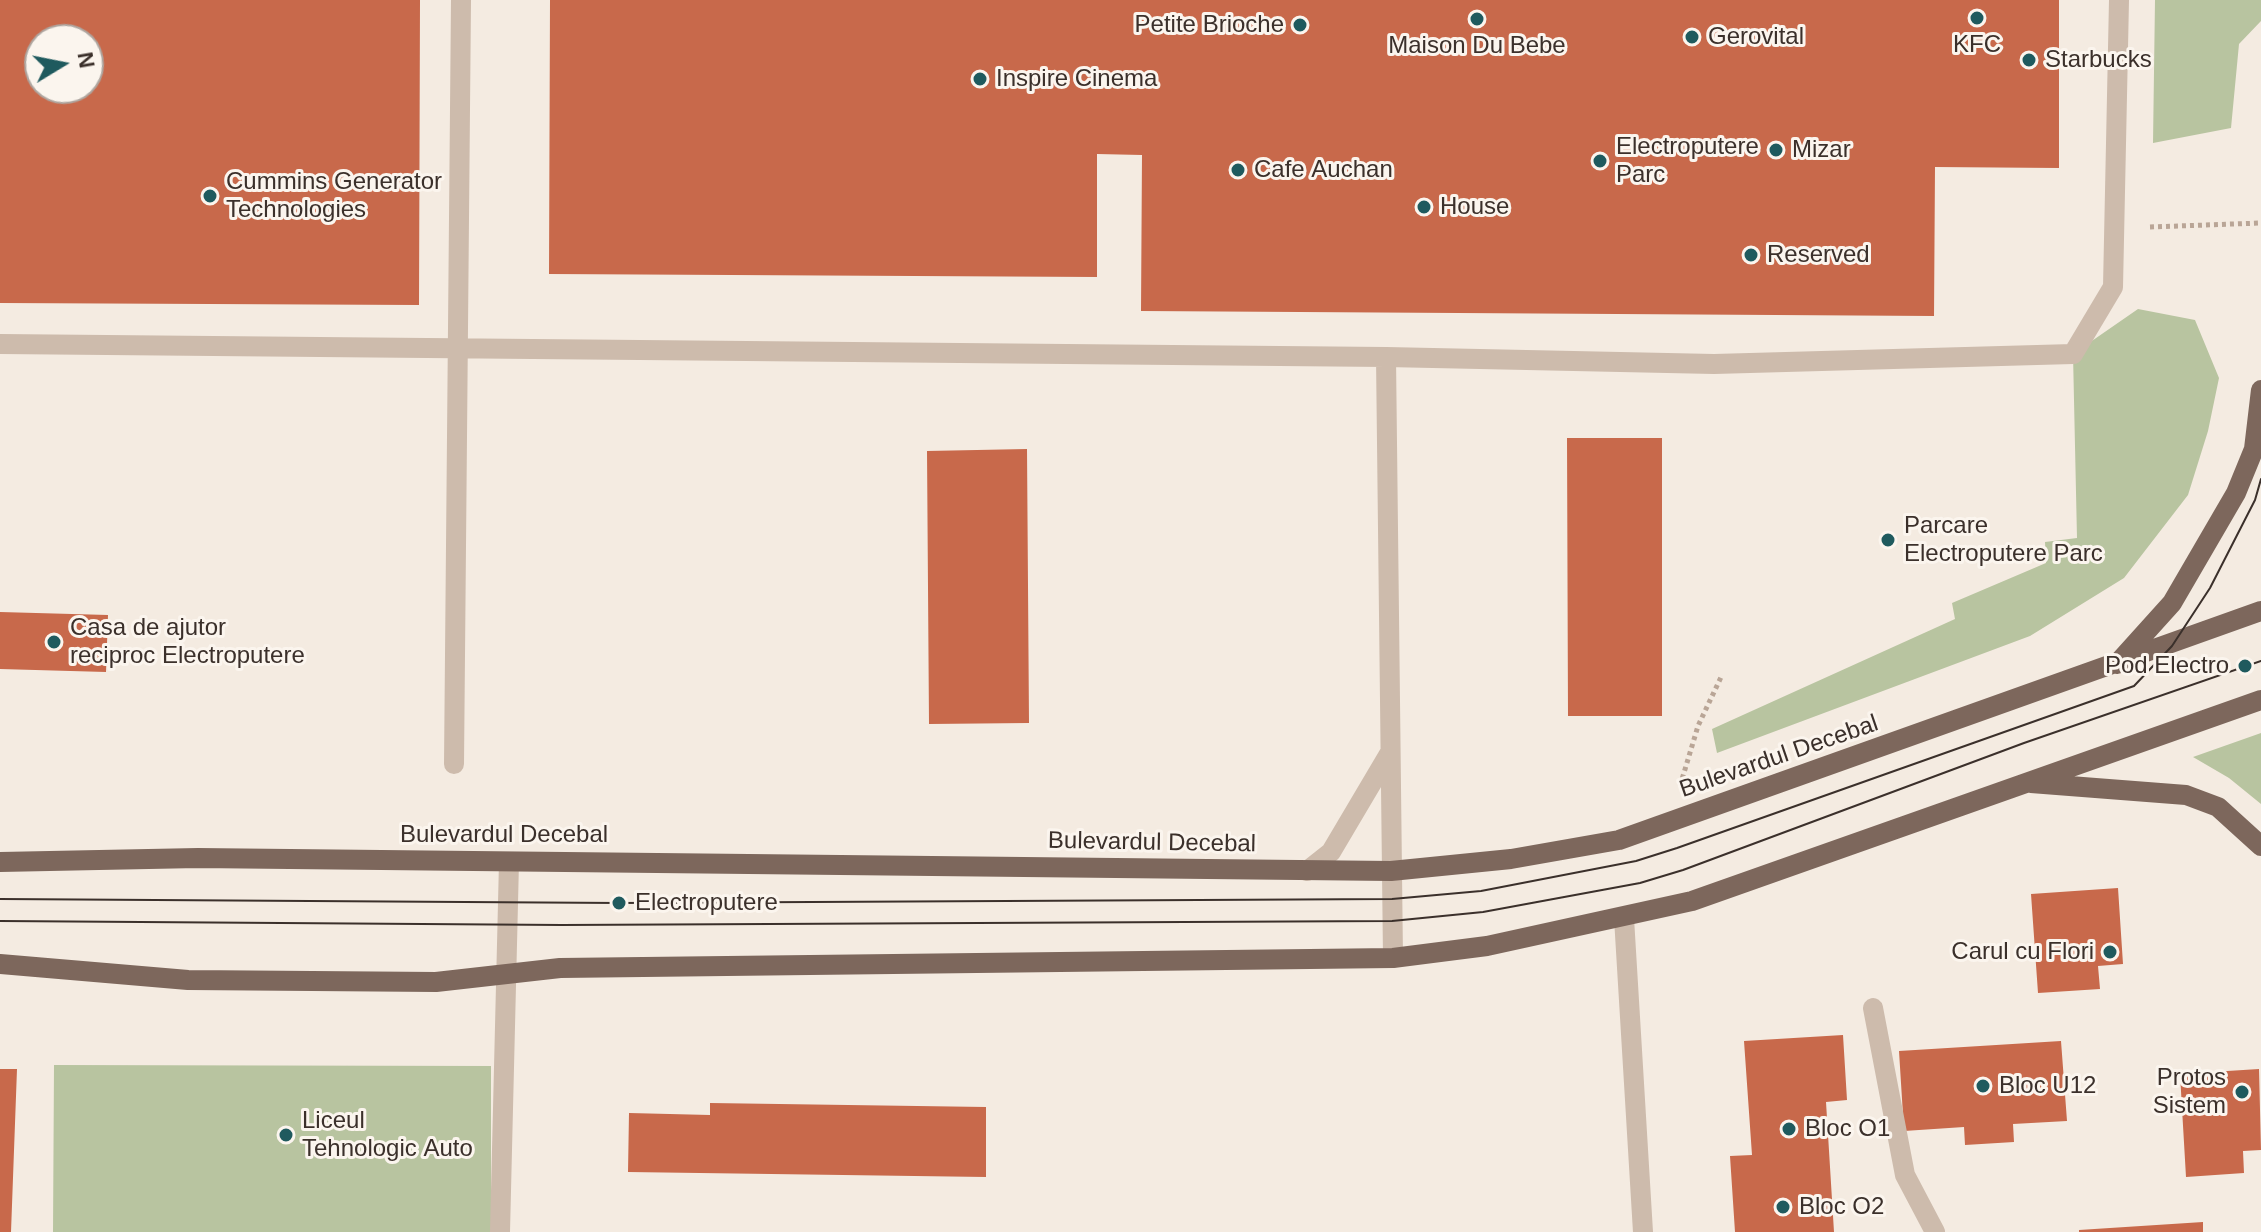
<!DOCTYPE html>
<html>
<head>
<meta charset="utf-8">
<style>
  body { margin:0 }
  #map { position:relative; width:2261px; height:1232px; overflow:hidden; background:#f4ebe1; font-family:Helvetica,sans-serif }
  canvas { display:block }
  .north { position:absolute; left:24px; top:24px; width:80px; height:80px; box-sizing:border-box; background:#fbf5ee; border:2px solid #aea6a0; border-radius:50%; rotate:80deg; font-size:22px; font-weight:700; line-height:32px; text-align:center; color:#3b302b }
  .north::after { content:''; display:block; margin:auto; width:28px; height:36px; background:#1f5a5e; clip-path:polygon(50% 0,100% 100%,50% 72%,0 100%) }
</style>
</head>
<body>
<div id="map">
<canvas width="2261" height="1232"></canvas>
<div class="north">N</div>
</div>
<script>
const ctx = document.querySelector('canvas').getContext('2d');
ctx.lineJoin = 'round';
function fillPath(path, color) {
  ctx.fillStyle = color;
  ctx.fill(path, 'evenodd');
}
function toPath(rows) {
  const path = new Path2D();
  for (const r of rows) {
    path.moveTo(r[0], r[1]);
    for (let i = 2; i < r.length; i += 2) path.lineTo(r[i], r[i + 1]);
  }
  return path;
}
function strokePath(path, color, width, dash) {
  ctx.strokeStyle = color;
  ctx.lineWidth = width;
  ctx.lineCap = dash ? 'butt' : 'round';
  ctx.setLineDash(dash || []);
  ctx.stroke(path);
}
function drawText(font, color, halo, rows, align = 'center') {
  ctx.font = font + ' Helvetica,sans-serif';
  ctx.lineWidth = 6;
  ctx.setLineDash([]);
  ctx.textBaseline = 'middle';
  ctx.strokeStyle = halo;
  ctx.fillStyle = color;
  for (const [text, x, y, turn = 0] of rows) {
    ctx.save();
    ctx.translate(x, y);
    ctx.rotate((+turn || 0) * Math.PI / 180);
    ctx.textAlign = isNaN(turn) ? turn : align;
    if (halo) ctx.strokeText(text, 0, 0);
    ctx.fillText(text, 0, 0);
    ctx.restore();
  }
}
fillPath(toPath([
  [2155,0,2261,0,2261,21,2239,44,2231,128,2153,143],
  [2138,309,2195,320,2219,378,2208,431,2188,495,2124,578,2030,636,1717,753,1712,729,1955,619,1952,603,2046,563,2045,542,2077,538,2073,354],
  [2261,733,2261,804,2229,778,2193,757],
  [54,1065,491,1066,491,1232,53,1232]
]), '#b8c4a0');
fillPath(toPath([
  [0,0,420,0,419,305,0,303],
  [40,40,88,40,88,88,40,88],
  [550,0,2059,0,2059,168,1935,167,1934,316,1141,311,1142,155,1097,154,1097,277,549,274],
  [1567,438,1662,438,1662,716,1568,716],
  [1027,449,1029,723,929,724,927,451],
  [0,612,108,615,106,672,0,669],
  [2118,888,2123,964,2098,966,2100,989,2038,993,2031,894],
  [1843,1035,1847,1100,1826,1102,1834,1232,1735,1232,1730,1156,1752,1155,1744,1041],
  [2061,1041,2067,1121,2013,1124,2014,1142,1965,1145,1964,1127,1904,1131,1899,1051],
  [0,1069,17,1069,11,1232,0,1232],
  [2259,1069,2261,1150,2243,1151,2244,1173,2186,1177,2180,1074],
  [710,1103,986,1107,986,1177,628,1172,629,1113,710,1115],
  [2203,1222,2203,1232,2079,1232,2079,1230]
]), '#c8694b');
strokePath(toPath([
  [2150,227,2261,223],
  [1680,786,1698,726,1722,675]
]), '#b9a596', 5, [4, 4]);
strokePath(toPath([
  [0,344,1386,357,1714,364,2073,354,2113,287,2119,0],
  [1386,357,1393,958],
  [454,764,461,0],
  [1307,871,1331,852,1389,754],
  [1624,918,1643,1232],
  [1873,1008,1905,1175,1935,1232],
  [500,1232,509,862]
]), '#cdbbac', 20);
strokePath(toPath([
  [2117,664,2172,603,2236,493,2254,449,2261,390],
  [2031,783,2186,795,2218,807,2261,846],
  [0,862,198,858,1391,871,1511,859,1619,840,2261,611],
  [0,964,188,980,436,982,560,968,1393,958,1487,946,1692,901,2261,700]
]), '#7d675c', 20);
strokePath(toPath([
  [0,899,619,903,1392,899,1481,891,1636,861,1677,848,2134,686,2172,646,2210,588,2255,500,2261,479],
  [0,921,562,925,1392,921,1483,912,1640,883,1683,870,2024,743,2261,661]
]), '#3b302b', 2);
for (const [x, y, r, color] of [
  [1977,18,8,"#1f5a5e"],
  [1477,19,8,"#1f5a5e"],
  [1300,25,8,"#1f5a5e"],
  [1692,37,8,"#1f5a5e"],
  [2029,60,8,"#1f5a5e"],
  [980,79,8,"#1f5a5e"],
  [1776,150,8,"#1f5a5e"],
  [1600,161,8,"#1f5a5e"],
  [1238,170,8,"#1f5a5e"],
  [210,196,8,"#1f5a5e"],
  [1424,207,8,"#1f5a5e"],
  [1751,255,8,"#1f5a5e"],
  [1888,540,8,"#1f5a5e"],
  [54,642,8,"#1f5a5e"],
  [2245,666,8,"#1f5a5e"],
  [619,903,8,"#1f5a5e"],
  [2110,952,8,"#1f5a5e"],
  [1983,1086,8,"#1f5a5e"],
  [2242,1092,8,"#1f5a5e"],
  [1789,1129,8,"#1f5a5e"],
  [286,1135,8,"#1f5a5e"],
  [1783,1207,8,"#1f5a5e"]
]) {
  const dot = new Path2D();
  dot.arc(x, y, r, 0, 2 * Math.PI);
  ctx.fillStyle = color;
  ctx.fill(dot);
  strokePath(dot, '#fbf5ee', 3);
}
drawText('24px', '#3b302b', '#fbf5ee', [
  ["Petite Brioche",1284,25,"right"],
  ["Gerovital",1708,37],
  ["KFC",1977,45,"center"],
  ["Maison Du Bebe",1477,46,"center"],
  ["Starbucks",2045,60],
  ["Inspire Cinema",996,79],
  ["Electroputere",1616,147],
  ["Parc",1616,175],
  ["Mizar",1792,150],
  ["Cafe Auchan",1254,170],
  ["Cummins Generator",226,182],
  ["Technologies",226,210],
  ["House",1440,207],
  ["Reserved",1767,255],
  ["Parcare",1904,526],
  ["Electroputere Parc",1904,554],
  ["Casa de ajutor",70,628],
  ["reciproc Electroputere",70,656],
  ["Pod Electro",2229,666,"right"],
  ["Electroputere",635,903],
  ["Carul cu Flori",2094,952,"right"],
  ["Protos",2226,1078,"right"],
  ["Sistem",2226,1106,"right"],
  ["Bloc U12",1999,1086],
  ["Liceul",302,1121],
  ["Tehnologic Auto",302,1149],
  ["Bloc O1",1805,1129],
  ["Bloc O2",1799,1207]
], 'left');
drawText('24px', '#3b302b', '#fbf5ee', [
  ["Bulevardul Decebal",1779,757,-19],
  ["Bulevardul Decebal",504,835],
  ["Bulevardul Decebal",1152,843,1]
]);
</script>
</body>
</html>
